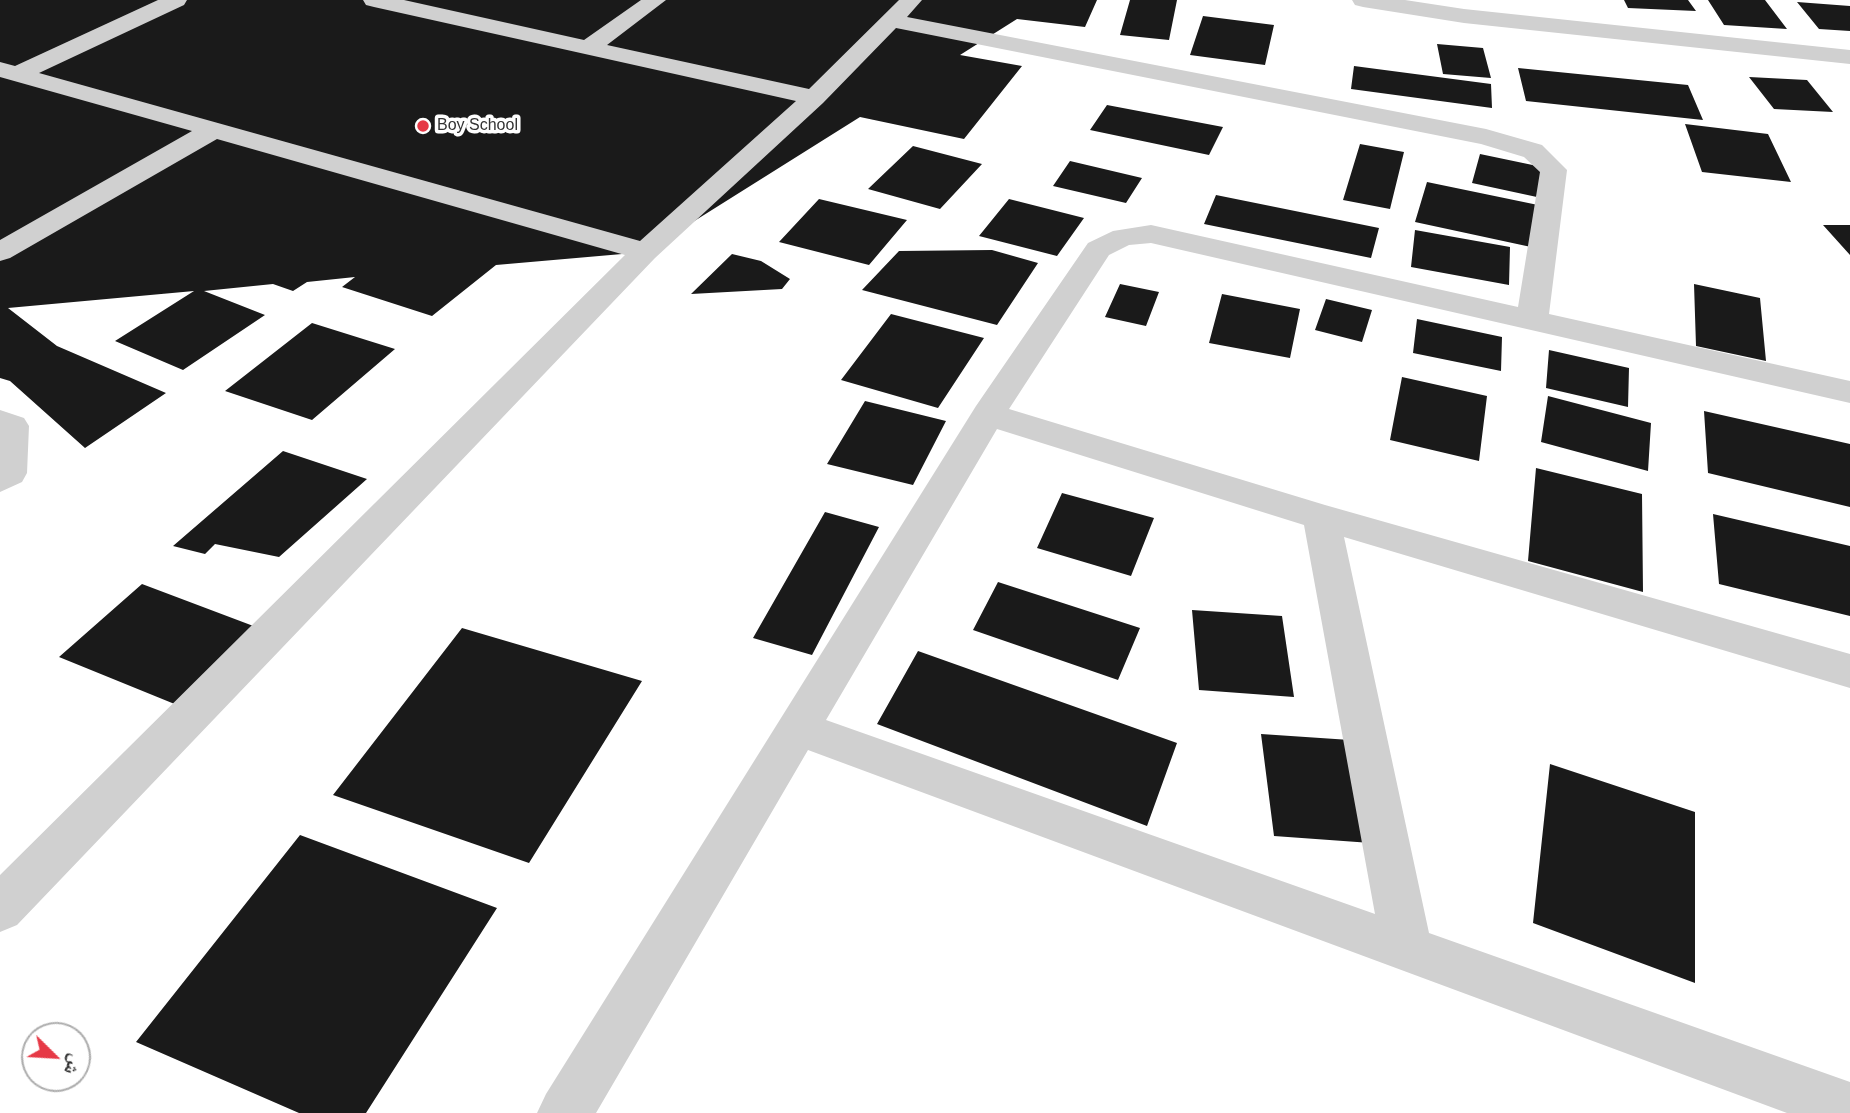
<!DOCTYPE html>
<html>
<head>
<meta charset="utf-8">
<style>
  body { margin:0 }
  #map { position:relative; width:1850px; height:1113px; overflow:hidden; background:#fff; font-family:Arial,"Noto Naskh Arabic",sans-serif }
  canvas { display:block }
  .north { position:absolute; left:21px; top:1022px; width:70px; height:70px; box-sizing:border-box; background:#fff; border:2px solid #adadad; border-radius:50%; rotate:114deg; font-size:19px; font-weight:700; line-height:28px; text-align:center; color:#333 }
  .north::after { content:''; display:block; margin:auto; width:24px; height:32px; background:#e63946; clip-path:polygon(50% 0,100% 100%,50% 72%,0 100%) }
</style>
</head>
<body>
<div id="map">
<canvas width="1850" height="1113"></canvas>
<div class="north">ش</div>
</div>
<script>
const ctx = document.querySelector('canvas').getContext('2d');
ctx.lineJoin = 'round';
function fillPath(path, color) {
  ctx.fillStyle = color;
  ctx.fill(path, 'evenodd');
}
function toPath(rows) {
  const path = new Path2D();
  for (const r of rows) {
    path.moveTo(r[0], r[1]);
    for (let i = 2; i < r.length; i += 2) path.lineTo(r[i], r[i + 1]);
  }
  return path;
}
function strokePath(path, color, width, dash) {
  ctx.strokeStyle = color;
  ctx.lineWidth = width;
  ctx.lineCap = dash ? 'butt' : 'round';
  ctx.setLineDash(dash || []);
  ctx.stroke(path);
}
function drawText(font, color, halo, rows, align = 'center') {
  ctx.font = font + ' Arial,sans-serif';
  ctx.lineWidth = 7;
  ctx.setLineDash([]);
  ctx.textBaseline = 'middle';
  ctx.strokeStyle = halo;
  ctx.fillStyle = color;
  for (const [text, x, y, turn = 0] of rows) {
    ctx.save();
    ctx.translate(x, y);
    ctx.rotate((+turn || 0) * Math.PI / 180);
    ctx.textAlign = isNaN(turn) ? turn : align;
    if (halo) ctx.strokeText(text, 0, 0);
    ctx.fillText(text, 0, 0);
    ctx.restore();
  }
}
fillPath(toPath([
  [0,0,1097,0,1085,27,1017,19,960,55,1022,66,964,139,860,117,645,252,496,265,432,316,342,287,355,277,307,282,293,291,273,284,204,291,265,315,183,370,115,341,194,291,8,308,57,346,166,393,85,448,10,381,0,378],
  [1130,0,1177,0,1169,40,1120,35],
  [1624,0,1688,0,1696,11,1628,8],
  [1708,0,1765,0,1787,29,1724,25],
  [1797,2,1850,6,1850,31,1819,29],
  [1203,16,1274,25,1265,65,1190,55],
  [1437,44,1483,48,1491,78,1443,74],
  [1354,66,1491,84,1492,108,1351,89],
  [1518,68,1688,85,1703,120,1526,101],
  [1749,77,1807,80,1833,112,1774,109],
  [1107,105,1223,127,1209,155,1090,130],
  [1685,124,1768,134,1791,182,1702,172],
  [1360,144,1404,152,1390,209,1343,200],
  [913,146,982,164,940,209,868,189],
  [1480,154,1566,172,1560,202,1472,183],
  [1070,161,1142,178,1126,203,1053,186],
  [1427,182,1538,205,1531,247,1415,222],
  [1216,195,1379,228,1371,258,1204,224],
  [819,199,907,220,869,265,779,242],
  [1009,199,1084,218,1057,256,979,236],
  [1823,225,1850,225,1850,255],
  [1415,230,1510,247,1509,285,1411,267],
  [992,250,1038,263,997,325,862,290,899,251],
  [732,254,761,261,790,279,782,289,691,294],
  [1120,284,1159,292,1146,326,1105,317],
  [1694,284,1760,298,1766,361,1696,346],
  [1222,294,1300,309,1290,358,1209,343],
  [1326,299,1372,310,1362,342,1315,330],
  [891,314,984,338,938,408,841,380],
  [1417,319,1502,337,1501,371,1413,353],
  [312,323,395,349,312,420,225,391],
  [1549,350,1629,368,1628,407,1546,388],
  [1402,377,1487,396,1479,461,1390,440],
  [1548,396,1651,423,1648,471,1541,442],
  [865,401,946,421,913,485,827,464],
  [1704,411,1850,444,1850,507,1708,473],
  [283,451,367,479,279,557,215,544,205,554,173,546],
  [1536,468,1642,494,1643,592,1528,561],
  [1062,493,1154,518,1131,576,1037,548],
  [825,512,879,527,812,655,753,638],
  [1713,514,1850,546,1850,616,1719,584],
  [998,582,1140,628,1118,680,973,630],
  [142,584,256,627,177,705,59,657],
  [1192,610,1282,616,1294,697,1199,690],
  [462,628,642,681,529,863,333,795],
  [918,651,1177,743,1147,826,877,724],
  [1261,734,1350,740,1371,843,1274,836],
  [1550,764,1695,812,1695,983,1533,923],
  [300,835,497,908,366,1113,299,1113,136,1042]
]), '#1a1a1a');
fillPath(toPath([
  [158,0,187,0,184,5,39,73,640,241,796,101,374,7,366,5,363,0,404,0,584,40,641,0,666,0,607,45,809,89,899,0,922,0,907,17,1486,129,1542,145,1567,170,1549,314,1850,381,1850,403,1151,243,1129,245,1109,255,1009,409,1325,505,1850,654,1850,688,1344,537,1429,933,1850,1082,1850,1113,1787,1113,808,750,596,1113,537,1113,546,1094,976,406,1088,243,1113,231,1151,225,1518,307,1540,172,1524,157,1481,144,896,28,823,103,655,258,17,925,0,932,0,875,625,255,217,139,10,258,0,261,0,240,192,131,0,77,0,62,15,66,158,0],
  [997,429,1304,525,1375,914,826,720,997,429],
  [1352,0,1405,0,1464,9,1850,50,1850,64,1464,23,1363,7,1355,5,1352,0],
  [0,410,24,418,29,426,27,473,22,482,0,492,0,410]
]), '#d0d0d0');
for (const [x, y, r, color] of [
  [423,126,7,"#e63946"]
]) {
  const dot = new Path2D();
  dot.arc(x, y, r, 0, 2 * Math.PI);
  ctx.fillStyle = color;
  ctx.fill(dot);
  strokePath(dot, '#fff', 2.5);
}
drawText('16px', '#333', '#fff', [
  ["Boy School",437,126]
], 'left');
</script>
</body>
</html>
